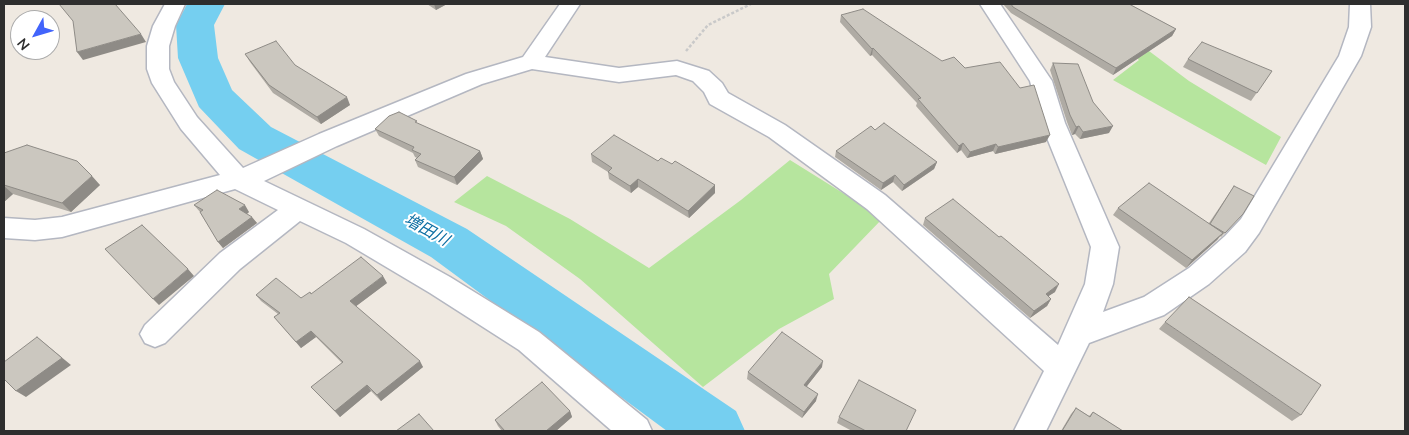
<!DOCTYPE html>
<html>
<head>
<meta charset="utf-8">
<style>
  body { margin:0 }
  #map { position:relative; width:1409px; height:435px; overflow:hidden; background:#efe9e1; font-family:"Nunito Sans",sans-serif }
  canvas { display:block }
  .frame { position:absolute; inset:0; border:5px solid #2e2e2e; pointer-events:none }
  .north { position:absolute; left:10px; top:10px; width:50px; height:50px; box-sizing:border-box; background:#fff; border:1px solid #ababab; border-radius:50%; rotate:231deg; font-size:14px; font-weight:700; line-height:20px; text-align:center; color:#2e2e2e }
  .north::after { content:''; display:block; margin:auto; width:18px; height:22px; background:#4264fb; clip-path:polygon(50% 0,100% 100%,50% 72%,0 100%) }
</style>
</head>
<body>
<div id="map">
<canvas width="1409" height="435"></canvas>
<div class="frame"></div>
<div class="north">N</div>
</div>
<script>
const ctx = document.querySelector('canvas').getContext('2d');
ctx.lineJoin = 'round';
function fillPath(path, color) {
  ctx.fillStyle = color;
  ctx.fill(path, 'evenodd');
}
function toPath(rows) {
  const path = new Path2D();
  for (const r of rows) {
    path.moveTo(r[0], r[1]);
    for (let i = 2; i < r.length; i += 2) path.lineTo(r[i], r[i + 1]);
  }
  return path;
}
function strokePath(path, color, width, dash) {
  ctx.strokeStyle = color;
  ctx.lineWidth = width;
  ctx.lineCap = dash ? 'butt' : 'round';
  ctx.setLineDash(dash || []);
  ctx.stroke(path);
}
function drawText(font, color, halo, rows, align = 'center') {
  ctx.font = font + ' "Nunito Sans","Noto Sans JP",sans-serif';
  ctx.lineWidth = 4;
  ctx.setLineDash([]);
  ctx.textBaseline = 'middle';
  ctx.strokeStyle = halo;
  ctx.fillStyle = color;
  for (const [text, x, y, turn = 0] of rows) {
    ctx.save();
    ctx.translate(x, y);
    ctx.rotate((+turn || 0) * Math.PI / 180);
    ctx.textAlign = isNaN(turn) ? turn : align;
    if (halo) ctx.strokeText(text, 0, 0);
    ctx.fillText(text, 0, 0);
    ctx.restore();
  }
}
fillPath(toPath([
  [1080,11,1149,51,1189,81,1281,137,1266,165,1113,80,1139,60],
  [790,160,883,218,829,274,834,299,779,329,703,387,580,279,506,226,454,202,487,176,570,219,649,268,741,200]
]), '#b6e59e');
fillPath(toPath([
  [187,4,225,4,214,25,218,58,232,90,271,127,467,229,736,411,745,431,667,431,431,257,239,149,199,107,178,58,176,25,187,4]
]), '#75cff0');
const minor = toPath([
  [165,4,185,4,175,26,169,46,169,69,174,82,197,117,243,168,319,134,466,74,523,57,560,4,580,4,545,57,619,68,677,61,709,71,722,83,728,93,785,125,885,195,1058,345,1085,284,1091,247,1041,123,1030,81,980,4,1000,4,1052,81,1065,123,1119,247,1113,284,1103,312,1144,297,1189,268,1225,236,1241,219,1339,56,1349,27,1350,4,1370,4,1371,27,1361,56,1259,233,1245,252,1209,284,1164,315,1089,343,1046,431,1014,431,1044,371,867,209,769,137,710,104,704,92,693,81,676,75,619,82,532,69,482,84,337,146,264,181,364,229,450,277,539,332,647,420,652,431,612,431,519,350,430,293,346,243,300,221,240,269,165,343,155,347,145,343,140,334,145,325,220,253,278,210,235,189,62,237,35,240,4,238,4,218,35,220,62,217,220,175,181,129,152,83,147,69,147,46,153,26,165,4]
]);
strokePath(minor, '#b4b7c1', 3);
strokePath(toPath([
  [686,51,708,25,751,4]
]), '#c9c9c9', 2.5, [3, 2]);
fillPath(minor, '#fff');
fillPath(toPath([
  [427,4,447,4,436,10],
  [1003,4,1129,4,1176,29,1172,36,1113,75,1011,13],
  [841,15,1046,142,995,154,993,151,967,158,961,150,957,153,916,106,917,103,872,55,870,56,840,22],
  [245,54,295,65,350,105,321,124,273,93,250,62],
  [1188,59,1272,71,1251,101,1183,67],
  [1053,63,1093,102,1109,133,1080,139,1075,134,1072,135,1067,122,1050,70],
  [418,124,480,151,483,159,457,185,418,167,415,160,417,158,415,157,413,153,379,136,375,129],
  [875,130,937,162,934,169,902,191,893,182,881,190,835,157,836,151],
  [4,153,100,185,71,212,13,194,4,202],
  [591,154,658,161,715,193,689,218,638,187,631,193,609,179,608,172,592,162],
  [1234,186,1243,214,1221,237,1220,236,1217,240,1186,268,1113,215,1118,208,1209,223],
  [194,205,249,212,247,214,257,223,223,248,218,242,200,212],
  [925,218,1055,292,1048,296,1051,299,1047,306,1030,318,923,225],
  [387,283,356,306,423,367,381,401,371,391,340,417,311,387,342,363,316,337,301,348,274,317,278,314,261,301,256,295,301,298,311,294],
  [1165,322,1301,415,1292,421,1159,329],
  [822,367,807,386,816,401,802,418,747,379,748,372],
  [1076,408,1089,416,1093,412,1123,431,1061,431,1071,414],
  [570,411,572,417,556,431,502,431,498,426,495,420],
  [839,417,906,431,852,431,837,423]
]), '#afaba4');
fillPath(toPath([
  [434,4,447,4,436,10],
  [1176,29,1172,36,1113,75,1116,68],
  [141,34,146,42,83,60,77,52],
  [873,48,872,55,870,56,872,49],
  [347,97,350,105,321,124,317,117],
  [1079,126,1075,134,1072,135,1076,127],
  [1113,126,1109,133,1080,139,1083,132],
  [1050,135,1046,142,995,154,998,147],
  [963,143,961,150,957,153,959,146],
  [996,144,993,151,967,158,970,152],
  [480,151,483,159,457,185,454,177],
  [937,162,934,169,902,191,904,185],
  [895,175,893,182,881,190,883,183],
  [92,176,100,185,71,212,62,203],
  [638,179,638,187,631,193,630,186],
  [715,185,715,193,689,218,688,211],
  [4,186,13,194,4,202],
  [245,205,249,212,244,216,239,209],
  [252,217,257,223,223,248,218,242],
  [1223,233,1217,240,1186,268,1192,260],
  [188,269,194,276,159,305,153,299],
  [383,276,387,283,355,307,350,301],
  [1059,284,1055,292,1041,301,1046,294],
  [1051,299,1047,306,1030,318,1034,311],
  [311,331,316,337,301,348,296,342],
  [37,337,71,365,26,397,16,391],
  [420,361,423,367,381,401,377,395],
  [823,361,822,367,803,391,804,385],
  [367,385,371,391,340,417,335,411],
  [818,394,816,401,802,418,804,412],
  [570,411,572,417,556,431,546,431]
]), '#8e8b86');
const building = toPath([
  [59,4,115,4,141,34,77,52,73,21,59,4],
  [1011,4,1129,4,1176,29,1116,68,1013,7,1011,4],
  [863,9,942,61,954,57,965,68,1000,62,1020,88,1034,85,1050,135,998,147,996,144,970,152,963,143,959,146,918,99,921,98,873,48,872,49,841,15,863,9],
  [276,41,295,65,347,97,317,117,269,85,245,54,276,41],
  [1202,42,1272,71,1257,93,1188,59,1202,42],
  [1053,63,1078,64,1093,102,1113,126,1083,132,1079,126,1076,127,1070,115,1053,63],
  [399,112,417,121,415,122,480,151,454,177,415,160,421,154,412,150,414,147,375,129,389,116,399,112],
  [884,123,937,162,904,185,895,175,883,183,836,151,871,126,875,130,884,123],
  [614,135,658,161,661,158,672,164,675,161,715,185,688,211,638,179,630,186,608,172,612,168,591,154,614,135],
  [27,145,77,161,92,176,62,203,4,185,4,153,27,145],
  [1149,183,1223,233,1192,260,1118,208,1149,183],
  [1234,186,1254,196,1243,214,1225,233,1210,224,1234,186],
  [217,190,245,205,239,209,252,217,218,242,200,212,203,210,194,205,217,190],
  [953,199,999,237,1001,236,1059,284,1046,294,1051,299,1034,311,925,218,953,199],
  [142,225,188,269,153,299,105,249,142,225],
  [361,257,383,276,350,301,420,361,377,395,367,385,335,411,311,387,343,362,311,331,296,342,274,317,280,313,256,295,276,278,301,298,310,292,311,294,361,257],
  [1189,297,1321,385,1301,415,1165,322,1189,297],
  [782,332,823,361,804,385,818,394,804,412,748,372,782,332],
  [37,337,62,358,16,391,4,379,4,362,37,337],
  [859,380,916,410,906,431,866,431,839,417,859,380],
  [542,382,570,411,546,431,505,431,495,420,542,382],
  [1076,408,1090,417,1093,412,1123,431,1062,431,1076,408],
  [419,414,434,431,396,431,419,414]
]);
fillPath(building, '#cbc7bf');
strokePath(building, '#8e8b86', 1);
drawText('italic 16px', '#0d6fa3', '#fff', [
  ["増田川",426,231,29]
]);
</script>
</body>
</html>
